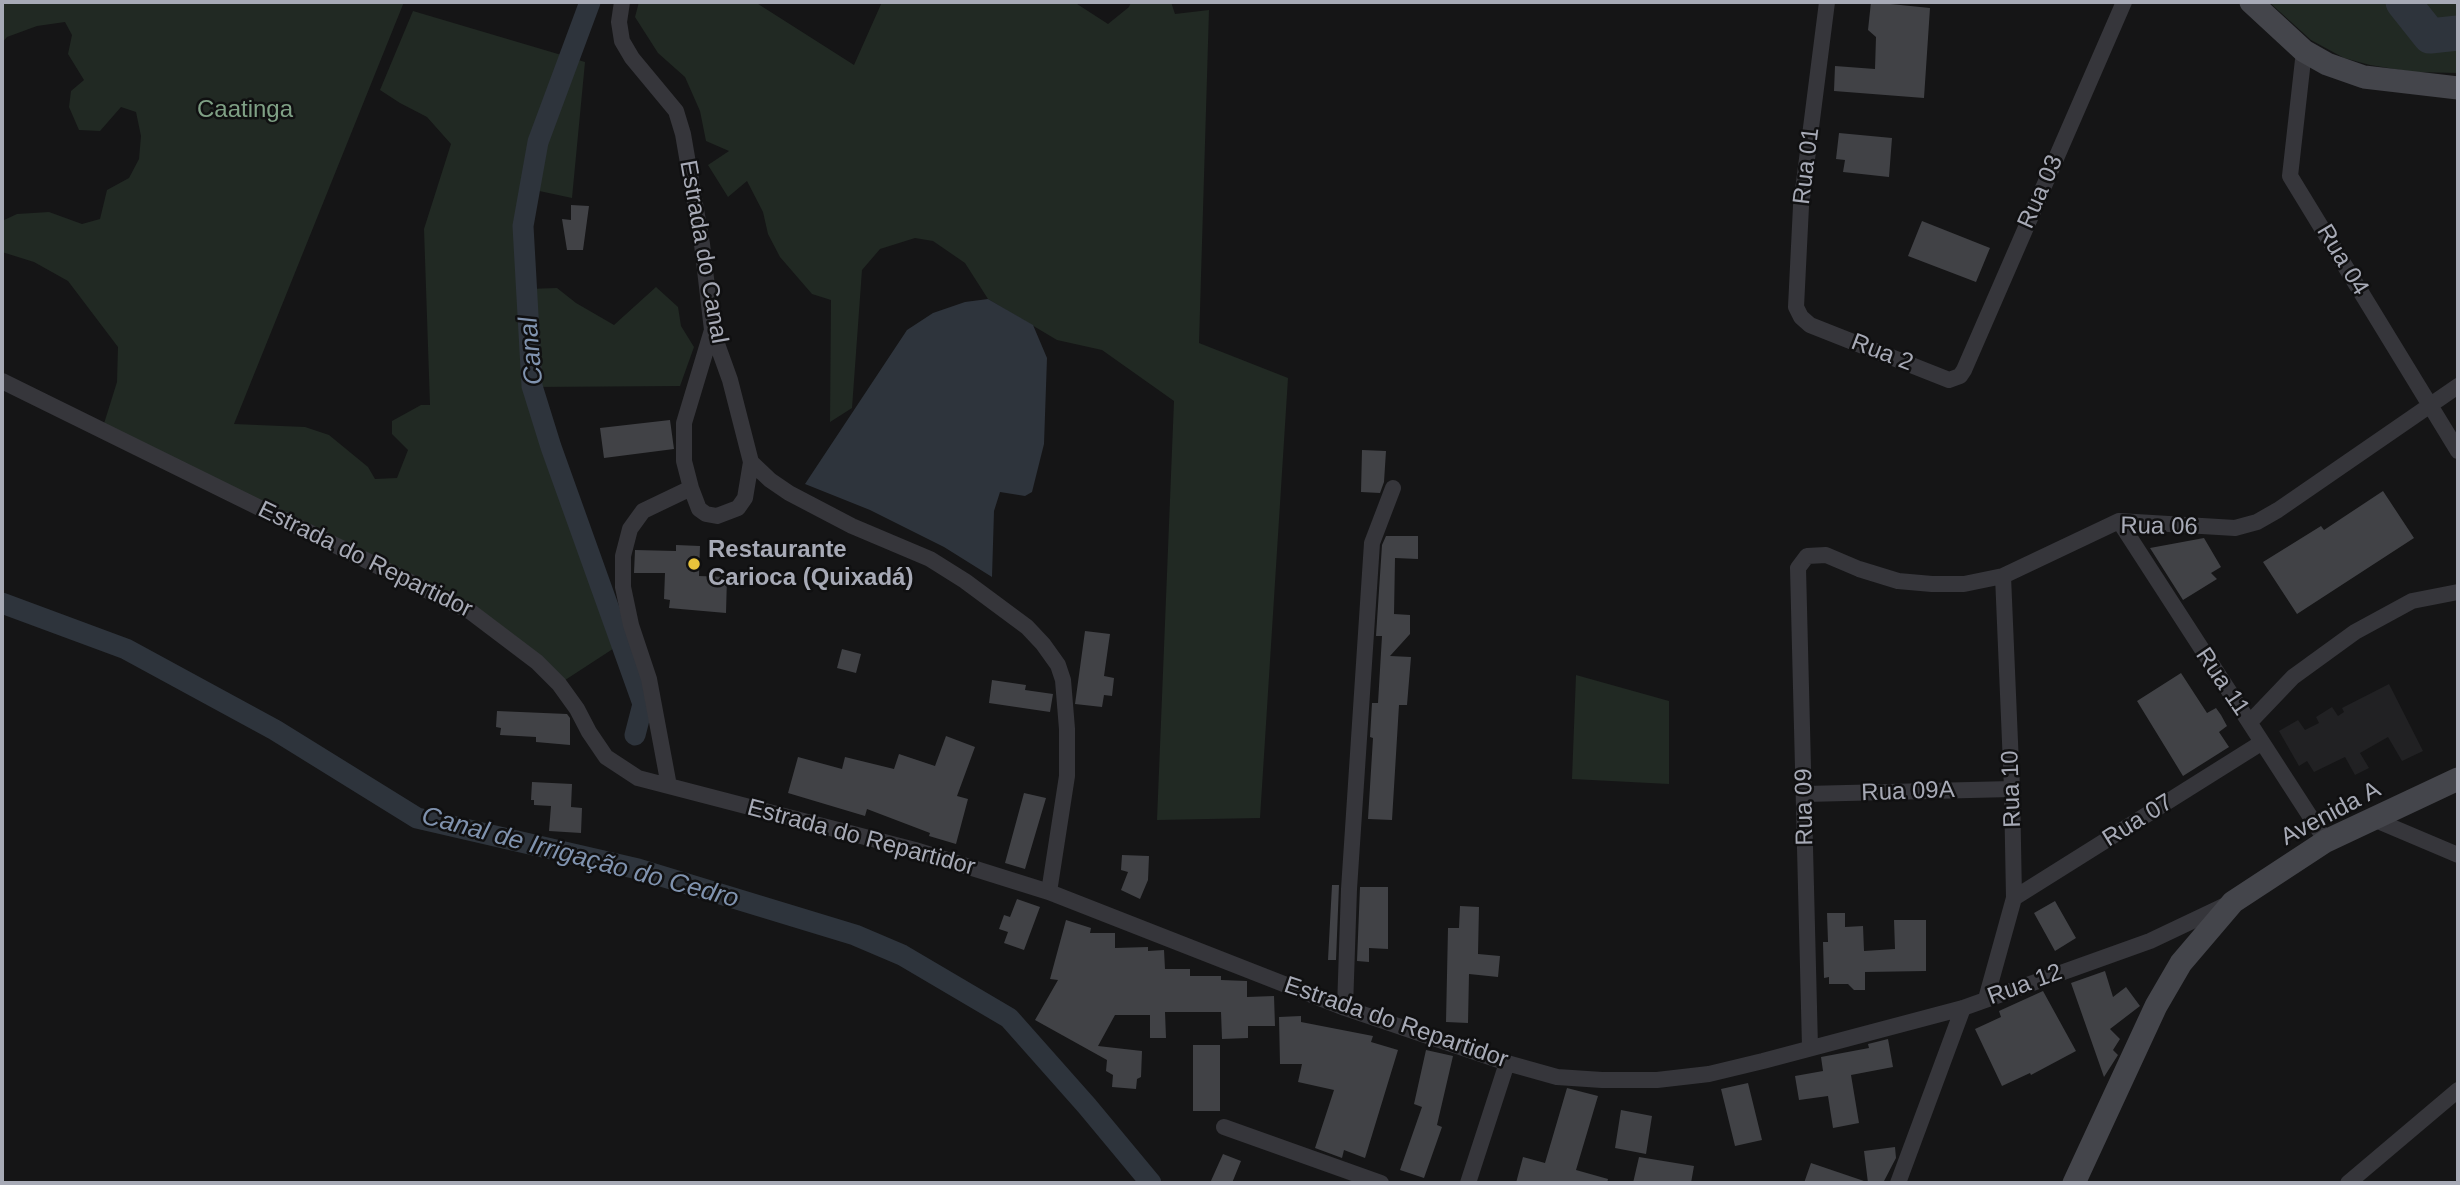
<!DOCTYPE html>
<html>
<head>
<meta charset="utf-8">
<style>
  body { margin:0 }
  #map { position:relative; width:2460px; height:1185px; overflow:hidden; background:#151516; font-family:Helvetica,sans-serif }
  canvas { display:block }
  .frame { position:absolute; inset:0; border:4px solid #a7aab6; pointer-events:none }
</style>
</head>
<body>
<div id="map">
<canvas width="2460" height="1185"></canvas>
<div class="frame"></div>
</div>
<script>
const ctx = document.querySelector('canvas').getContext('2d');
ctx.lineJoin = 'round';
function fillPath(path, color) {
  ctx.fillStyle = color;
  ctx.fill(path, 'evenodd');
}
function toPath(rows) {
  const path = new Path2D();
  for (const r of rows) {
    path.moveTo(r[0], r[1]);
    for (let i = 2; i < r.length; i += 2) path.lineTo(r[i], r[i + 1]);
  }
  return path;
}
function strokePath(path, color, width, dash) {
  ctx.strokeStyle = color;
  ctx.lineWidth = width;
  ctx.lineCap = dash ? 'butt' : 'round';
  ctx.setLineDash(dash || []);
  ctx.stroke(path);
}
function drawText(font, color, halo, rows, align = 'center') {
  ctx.font = font + ' Helvetica,sans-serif';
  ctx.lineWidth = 5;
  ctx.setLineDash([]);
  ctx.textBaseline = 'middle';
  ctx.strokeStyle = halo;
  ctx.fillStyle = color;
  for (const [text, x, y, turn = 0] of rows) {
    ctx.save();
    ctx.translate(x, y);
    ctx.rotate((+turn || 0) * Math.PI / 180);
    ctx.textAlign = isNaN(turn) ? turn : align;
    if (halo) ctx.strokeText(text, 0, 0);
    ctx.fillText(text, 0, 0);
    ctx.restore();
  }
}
fillPath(toPath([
  [2389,684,2423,751,2402,761,2388,737,2360,753,2369,768,2355,775,2345,757,2314,772,2307,761,2299,766,2279,731,2298,720,2305,730,2319,723,2316,717,2332,707,2338,716,2344,712,2342,708]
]), '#212123');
fillPath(toPath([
  [2,2,404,2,234,424,305,427,329,435,368,467,375,479,397,478,408,450,392,434,392,421,421,405,430,405,424,229,451,144,427,117,400,103,380,90,413,11,585,62,572,198,530,189,524,226,527,289,557,288,576,303,614,325,656,287,678,307,681,326,694,347,680,386,532,387,551,447,622,643,559,684,471,612,102,430,117,382,118,347,68,281,34,262,2,252,2,221,17,214,49,212,82,224,100,219,107,190,129,178,139,159,141,136,136,112,121,107,100,131,79,130,69,107,71,91,84,80,68,54,72,35,65,22,37,26,7,37,2,43],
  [639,2,755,2,854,65,882,2,1074,2,1108,24,1129,7,1131,2,1171,2,1175,14,1209,10,1199,343,1288,378,1260,818,1157,820,1174,401,1102,350,1057,340,988,299,965,263,933,241,915,238,880,249,862,270,852,408,830,422,831,300,812,294,780,257,768,234,763,212,747,181,728,197,708,165,729,151,706,141,700,111,685,77,658,53,635,17],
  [2269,2,2458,2,2458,73,2413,72,2370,65,2344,58,2311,40],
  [1576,675,1669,701,1669,784,1572,779]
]), '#212923');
fillPath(toPath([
  [988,299,1033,325,1047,358,1044,444,1032,492,1025,496,1000,492,994,511,992,577,944,547,870,510,805,484,907,330,933,313,965,302]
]), '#2e343c');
strokePath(toPath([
  [590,2,538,142,523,226,532,386,551,447,643,704,635,735],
  [2,603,126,649,275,730,417,818,638,869,855,935,902,955,1009,1018,1087,1106,1151,1183]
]), '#2e343c', 21);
strokePath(toPath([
  [2403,2,2430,36,2458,33]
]), '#2e343c', 35);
fillPath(toPath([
  [1871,2,1930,8,1924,98,1834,91,1835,66,1875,69,1876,37,1868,30],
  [1839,133,1892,138,1889,177,1843,172,1845,160,1836,159],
  [571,205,589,206,583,250,567,250,562,219,571,220],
  [1922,221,1990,248,1976,282,1908,256],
  [670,420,674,449,604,458,600,428],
  [1362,450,1386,451,1384,482,1380,493,1361,492],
  [2383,491,2414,538,2297,614,2263,562,2321,526,2324,530],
  [1386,536,1418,536,1418,559,1395,558,1394,614,1410,615,1410,634,1390,656,1411,657,1407,705,1399,705,1392,820,1368,819,1373,738,1370,737,1372,703,1378,703,1382,636,1376,636,1382,545],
  [2204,538,2221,567,2211,573,2217,579,2183,600,2150,548],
  [676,545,700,546,699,576,727,577,726,613,669,608,670,600,664,599,665,573,634,573,635,550,676,551],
  [1085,631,1110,634,1104,676,1114,678,1112,696,1104,695,1102,707,1075,704],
  [842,649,861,654,856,673,837,668],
  [2181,673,2207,713,2216,708,2221,715,2227,726,2219,732,2229,747,2183,776,2137,701],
  [992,680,1026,685,1025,690,1053,694,1050,712,989,703],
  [497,711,567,714,570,718,570,745,536,742,536,737,500,735,501,728,496,727],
  [946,736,975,747,957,796,968,799,956,844,929,836,930,833,867,809,865,816,788,793,798,757,842,769,845,757,894,769,899,754,935,766],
  [532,782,572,784,571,807,582,808,581,833,549,831,551,806,534,805,534,800,531,800],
  [1024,793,1046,798,1025,869,1005,863],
  [1122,855,1149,856,1148,880,1140,899,1121,890,1128,872,1121,870],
  [1332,885,1339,885,1336,960,1328,960],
  [1360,887,1388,887,1388,949,1369,948,1369,962,1357,961],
  [1017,899,1040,907,1024,950,1004,943,1008,932,999,929,1004,915,1010,917],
  [2055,901,2076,938,2055,951,2034,913],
  [1460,906,1479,907,1478,954,1500,956,1498,977,1469,974,1468,1023,1446,1022,1448,928,1459,928],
  [1827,913,1845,913,1845,927,1863,926,1864,951,1895,949,1894,920,1926,920,1926,971,1865,972,1865,990,1854,990,1848,984,1829,984,1829,977,1824,978,1823,942,1828,942],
  [1066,920,1091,928,1090,933,1115,933,1115,948,1148,947,1148,951,1164,950,1165,969,1190,969,1190,976,1221,976,1221,980,1247,981,1247,997,1274,996,1275,1026,1248,1026,1248,1038,1222,1039,1221,1012,1165,1012,1166,1038,1150,1038,1150,1015,1115,1015,1098,1046,1142,1051,1141,1077,1137,1079,1136,1089,1112,1087,1113,1075,1106,1071,1107,1060,1035,1020,1058,980,1050,979],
  [2105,971,2113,997,2126,987,2140,1006,2110,1029,2120,1039,2113,1050,2118,1055,2104,1077,2071,983],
  [2043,991,2076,1051,2031,1075,2030,1073,2002,1086,1975,1029,2001,1017,1999,1011],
  [1301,1016,1301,1022,1373,1036,1371,1042,1398,1050,1365,1158,1344,1150,1342,1158,1315,1148,1334,1090,1298,1082,1302,1064,1280,1064,1279,1017],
  [1888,1039,1893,1067,1851,1075,1859,1123,1833,1128,1828,1096,1799,1100,1795,1076,1823,1071,1821,1057,1869,1048,1868,1044],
  [1193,1045,1220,1045,1220,1111,1193,1111],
  [1426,1050,1453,1056,1437,1125,1442,1127,1424,1178,1400,1170,1422,1107,1414,1104],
  [1748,1083,1762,1140,1735,1146,1721,1089],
  [1567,1088,1598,1096,1576,1170,1608,1179,1607,1183,1516,1183,1523,1157,1545,1163],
  [1621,1110,1652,1116,1646,1154,1615,1148],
  [1895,1147,1896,1158,1883,1183,1868,1183,1864,1151],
  [1223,1154,1241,1161,1232,1183,1210,1183],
  [1639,1157,1694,1166,1691,1183,1633,1183],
  [1811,1163,1864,1181,1864,1183,1804,1183]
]), '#414246');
strokePath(toPath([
  [622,2,619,22,622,41,632,58,676,111,683,134,702,244,712,330,730,380,751,462,770,480,789,493,852,526,930,559,965,581,1027,627,1043,644,1058,665,1063,680,1067,729,1067,776,1049,892],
  [1827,2,1801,206,1796,307,1801,317,1810,325,1949,380,1960,376,1964,370,2124,2],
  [2304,51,2290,176,2458,451],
  [712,330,684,423,684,461,691,488,699,509,706,514,717,516,738,508,745,498,751,462],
  [2,381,471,612,537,662,559,684,577,709,589,732,606,757,638,778,915,850,1049,892,1345,1008,1507,1063,1557,1077,1602,1080,1657,1080,1709,1074,1763,1061,1963,1008,2150,941,2228,904],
  [2119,521,2326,841],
  [2250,722,2293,677,2355,632,2412,601,2458,592],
  [669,786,649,679,631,625,623,587,623,556,630,529,643,511,691,488],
  [1805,794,2012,789],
  [2373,819,2458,855],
  [2014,898,2261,743],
  [1986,999,2014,898,2012,789,2003,576],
  [1345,1008,1349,889,1372,543,1393,488],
  [1810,1047,1798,568,1807,556,1826,555,1859,569,1898,581,1932,584,1964,584,2003,576,2119,521,2235,528,2257,522,2278,510,2458,386],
  [1224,1127,1381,1183],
  [1468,1183,1507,1063],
  [1898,1183,1963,1008],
  [2348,1183,2458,1090]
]), '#36363b', 16);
strokePath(toPath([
  [2251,2,2304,51,2327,64,2364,77,2458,88],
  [2074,1183,2156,1006,2181,963,2233,902,2326,841,2458,779]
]), '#44454b', 23);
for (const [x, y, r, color] of [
  [694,564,7,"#e8c33b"]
]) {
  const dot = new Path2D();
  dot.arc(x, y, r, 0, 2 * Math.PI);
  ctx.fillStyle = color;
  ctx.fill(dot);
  strokePath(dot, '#101011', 2.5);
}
drawText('24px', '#7fa085', '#101011', [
  ["Caatinga",245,110]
]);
drawText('24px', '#a7aab6', '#101011', [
  ["Rua 01",1807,166,-83],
  ["Rua 03",2041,192,-66],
  ["Estrada do Canal",703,252,80],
  ["Rua 04",2342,260,59],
  ["Rua 2",1882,353,21],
  ["Rua 06",2159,527,1],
  ["Estrada do Repartidor",365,560,26],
  ["Rua 11",2222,682,56],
  ["Rua 10",2012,789,-92],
  ["Rua 09A",1908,792,-2],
  ["Rua 09",1805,807,-91],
  ["Avenida A",2331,814,-28],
  ["Rua 07",2138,821,-32],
  ["Estrada do Repartidor",861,838,15],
  ["Rua 12",2025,985,-20],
  ["Estrada do Repartidor",1396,1023,19]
]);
drawText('bold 24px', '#a7aab6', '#101011', [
  ["Restaurante",708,550],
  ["Carioca (Quixadá)",708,578]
], 'left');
drawText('italic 26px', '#8093af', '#101011', [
  ["Canal",532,351,-95],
  ["Canal de Irrigação do Cedro",580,858,15]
]);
</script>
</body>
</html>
